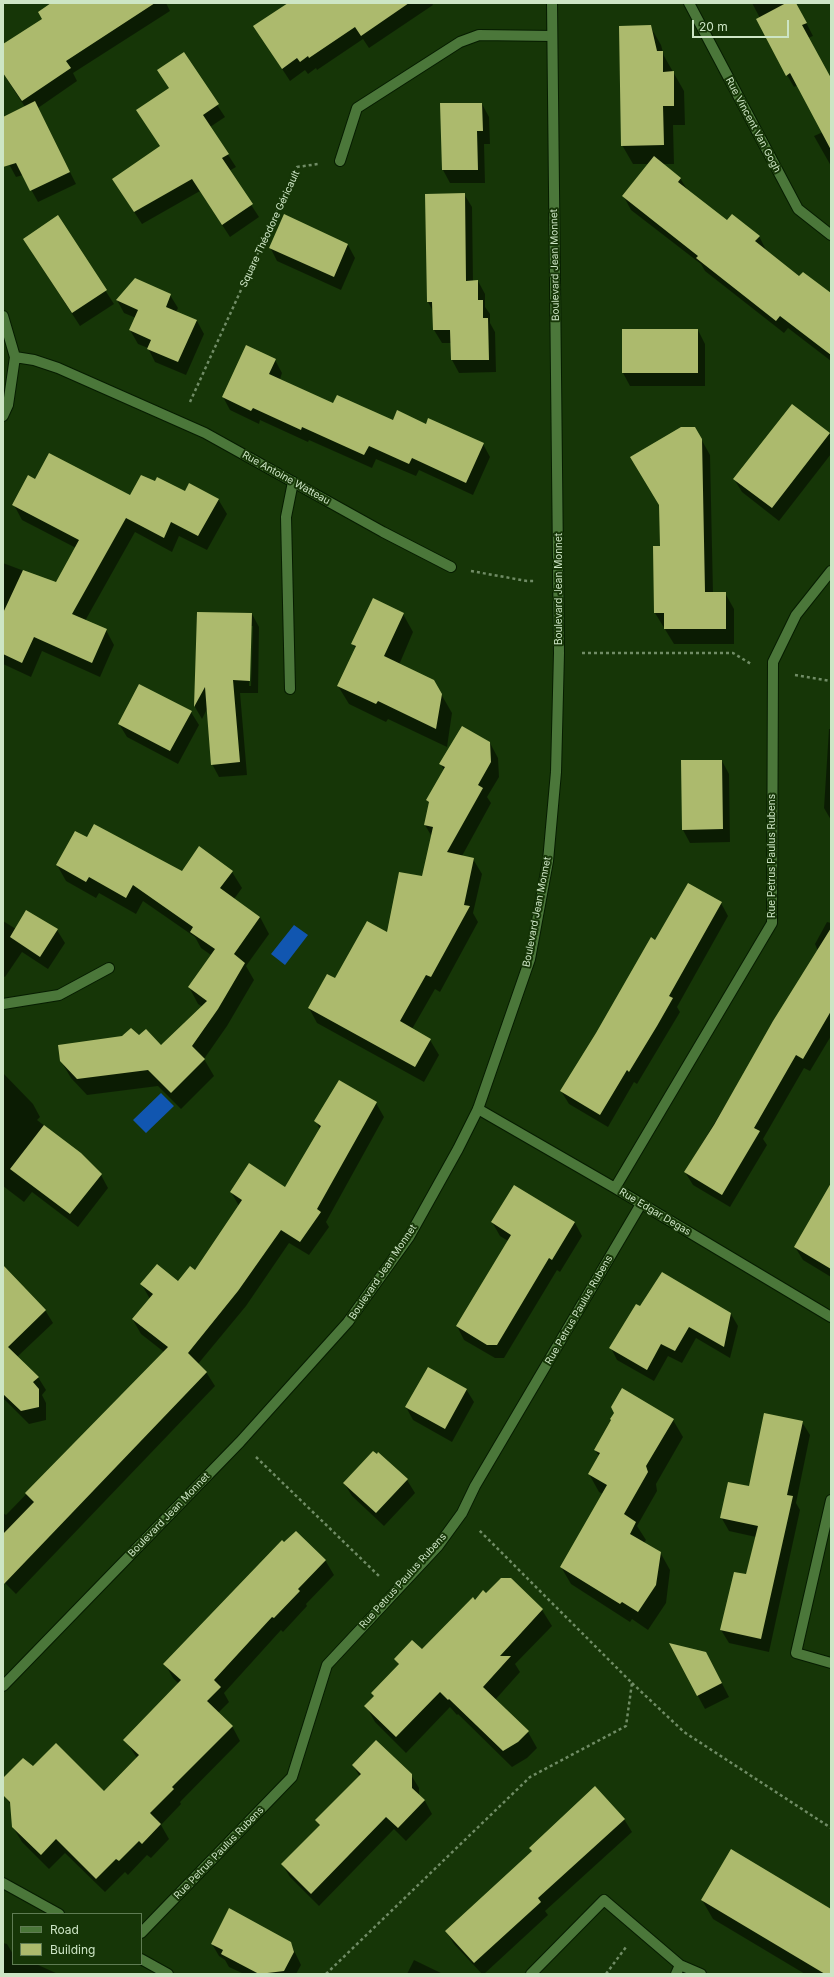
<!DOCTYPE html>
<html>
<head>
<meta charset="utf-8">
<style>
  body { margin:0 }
  #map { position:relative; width:834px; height:1977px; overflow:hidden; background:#163607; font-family:Inter,sans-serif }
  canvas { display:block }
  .frame { position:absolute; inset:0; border:4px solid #cde5c5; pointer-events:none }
  .legend { position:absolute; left:12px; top:1913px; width:130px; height:52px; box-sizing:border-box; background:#163607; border:1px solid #5f7c53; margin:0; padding:5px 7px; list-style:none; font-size:12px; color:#cde5c5 }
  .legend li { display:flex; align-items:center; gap:8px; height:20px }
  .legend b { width:20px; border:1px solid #5f7c53 }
  .scale { position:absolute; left:692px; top:20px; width:97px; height:18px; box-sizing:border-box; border:2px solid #cde5c5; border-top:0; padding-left:5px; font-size:12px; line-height:14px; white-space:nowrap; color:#cde5c5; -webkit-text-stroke:3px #163607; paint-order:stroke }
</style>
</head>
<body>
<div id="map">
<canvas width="834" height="1977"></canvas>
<div class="frame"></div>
<ul class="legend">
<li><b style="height:5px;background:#4b773a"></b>Road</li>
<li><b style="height:11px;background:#acba6d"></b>Building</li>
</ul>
<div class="scale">20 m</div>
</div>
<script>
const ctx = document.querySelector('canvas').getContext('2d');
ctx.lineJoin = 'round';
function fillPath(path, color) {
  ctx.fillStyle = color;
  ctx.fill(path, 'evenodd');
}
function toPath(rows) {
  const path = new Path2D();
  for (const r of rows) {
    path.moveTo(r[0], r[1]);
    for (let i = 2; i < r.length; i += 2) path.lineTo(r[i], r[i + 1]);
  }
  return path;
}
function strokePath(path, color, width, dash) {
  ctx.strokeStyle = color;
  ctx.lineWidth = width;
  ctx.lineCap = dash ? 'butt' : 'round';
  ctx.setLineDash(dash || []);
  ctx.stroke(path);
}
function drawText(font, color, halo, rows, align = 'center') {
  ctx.font = font + ' Inter,sans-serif';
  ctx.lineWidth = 4;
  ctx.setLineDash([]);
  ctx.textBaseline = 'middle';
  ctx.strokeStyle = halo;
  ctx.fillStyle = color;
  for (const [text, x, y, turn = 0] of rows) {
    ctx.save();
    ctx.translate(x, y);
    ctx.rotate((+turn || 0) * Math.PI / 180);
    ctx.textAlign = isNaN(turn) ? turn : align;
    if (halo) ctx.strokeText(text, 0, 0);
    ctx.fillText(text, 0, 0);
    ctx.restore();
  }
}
fillPath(toPath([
  [294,925,308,935,285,965,271,954],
  [161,1093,174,1106,146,1133,133,1120]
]), '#1156b0');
fillPath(toPath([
  [69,3,166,3,170,11,73,73,77,81,38,108,76,184,38,202,23,175,16,177,3,153,3,118,25,107,3,73,3,45],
  [290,3,432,3,433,5,369,48,363,39,317,70,316,68,308,74,305,70,290,81,254,26],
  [752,3,796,3,813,36,808,38,831,80,831,166,814,136,823,132,798,85,794,87,787,75,757,19,760,18],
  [650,26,661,45,664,56,684,91,685,125,673,125,674,164,662,164,680,178,688,191,727,221,759,236,766,250,800,277,831,295,831,361,788,328,784,333,705,271,701,264,631,210,624,197,649,164,633,164,622,145],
  [183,53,225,117,210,127,236,167,229,171,259,217,230,237,200,191,142,224,121,192,161,147,137,110,170,88],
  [482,104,489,117,490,144,484,144,485,183,450,183,443,170],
  [464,194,472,207,473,282,478,281,485,294,485,307,490,314,490,323,495,332,496,372,459,373,452,360,452,343,442,343,434,330,434,313,428,302,426,195],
  [58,217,114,304,80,326,32,252],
  [348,245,355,258,341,290,277,261,270,247],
  [170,295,178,308,176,312,197,321,204,334,186,375,155,362,148,348,138,344,130,330,136,318,124,313,117,300],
  [698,330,705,344,705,386,630,386,623,373],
  [275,360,282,373,280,379,334,404,393,421,426,425,483,444,490,457,473,495,419,470,416,476,376,459,372,468,309,440,308,442,260,420,259,424,230,410,223,397],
  [695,428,710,455,713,593,725,593,734,609,734,644,674,644,655,613,661,547],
  [831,431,831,454,779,521,742,492,734,479,829,434],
  [35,481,131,496,186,492,218,499,227,514,207,550,179,536,172,552,135,532,85,621,106,630,114,645,100,677,42,651,31,677,3,664,3,563,56,583,76,548,22,520,14,505],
  [198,613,252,614,259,627,258,693,240,693,247,775,219,777,212,764,207,709,202,719,195,707],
  [251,626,253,626,251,686,249,686],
  [403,614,413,632,399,665,441,694,452,713,447,747,388,719,386,722,349,704,338,686,356,649,353,644],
  [191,712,199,725,178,764,127,737,119,724],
  [829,729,831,729,831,820,824,808],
  [490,743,498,758,499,777,487,797,491,803,462,856,473,859,482,874,473,913,478,922,440,992,435,989,412,1029,430,1040,439,1055,424,1082,317,1023,309,1008,336,980,387,934,422,877,432,837,425,825,430,804,427,800,444,770,441,764],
  [722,761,729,774,730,842,690,843,683,830],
  [87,838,182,873,232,872,242,888,234,899,260,917,269,934,246,966,254,980,227,1026,204,1059,214,1076,181,1109,158,1086,87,1095,71,1078,61,1061,139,1036,161,1046,203,1007,198,1004,189,987,211,955,201,948,195,937,143,901,136,914,99,893,96,898,66,881,57,865],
  [721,903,728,916,677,1007,680,1012,637,1084,634,1082,608,1127,569,1104,561,1091,655,941],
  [3,921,16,929,57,930,65,943,48,969,22,952,5,977,3,976],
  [827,922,831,923,831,1036,810,1071,804,1068,763,1139,767,1145,730,1207,693,1185,685,1172,818,951,815,944],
  [3,1073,33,1104,40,1117,37,1120,80,1153,101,1175,108,1188,78,1227,32,1192,24,1202,3,1186],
  [376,1103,384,1117,326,1222,329,1227,309,1255,289,1243,246,1306,198,1364,206,1372,215,1386,16,1594,3,1581,3,1513,6,1515,164,1352,141,1334,133,1320,150,1299,142,1285,179,1282,195,1272,239,1206,231,1192,285,1188,320,1130,316,1121],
  [514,1186,575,1223,582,1236,560,1272,557,1270,504,1358,495,1358,464,1340,457,1326,508,1241,500,1236,492,1222],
  [831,1192,831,1277,803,1260,795,1247],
  [3,1284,45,1310,53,1323,17,1357,38,1377,46,1390,42,1395,46,1403,46,1420,29,1424,3,1398],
  [640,1308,731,1314,738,1326,730,1358,696,1338,682,1363,668,1356,654,1381,617,1360,611,1348],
  [466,1389,474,1402,452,1442,413,1420,406,1407],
  [673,1420,683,1437,656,1484,657,1491,637,1526,646,1540,644,1543,660,1552,670,1570,666,1603,648,1630,632,1619,630,1622,571,1584,561,1567,603,1494,599,1492,589,1474,599,1456,595,1450],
  [802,1422,810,1435,796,1503,800,1510,769,1652,729,1643,721,1630,746,1576,756,1537,729,1531,721,1517,750,1487],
  [379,1453,407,1480,415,1493,384,1526,352,1496,344,1483],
  [325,1560,334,1575,306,1604,307,1606,283,1632,281,1630,224,1693,229,1702,218,1713,232,1726,240,1741,180,1802,181,1804,161,1825,169,1839,151,1858,147,1855,128,1875,125,1872,105,1892,65,1853,49,1869,22,1842,13,1827,12,1807,6,1797,3,1779,33,1768,104,1792,137,1758,125,1740,179,1684,173,1678,165,1664],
  [510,1579,542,1610,552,1626,515,1664,520,1672,495,1700,528,1732,537,1748,527,1758,512,1767,458,1714,457,1715,450,1707,406,1753,375,1722,366,1706,374,1697,372,1693,399,1665,395,1659,422,1650,475,1601],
  [670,1645,713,1666,729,1697,705,1709],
  [353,1765,411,1775,419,1788,419,1796,425,1801,432,1814,406,1841,394,1829,319,1906,290,1877,282,1864,320,1826,316,1821,360,1777],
  [624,1819,632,1832,545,1911,548,1915,484,1974,482,1974,454,1944,446,1931,532,1852,530,1848],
  [702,1900,831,1910,831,1974,805,1974,713,1919],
  [290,1942,301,1965,296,1974,244,1974,229,1967,225,1960,219,1956,212,1944],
  [3,1943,7,1944,13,1954,13,1964,36,1964,58,1974,3,1974],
  [414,1960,443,1974,407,1974]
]), '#0007');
fillPath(toPath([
  [51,3,155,3,66,61,71,68,22,101,3,73,3,44,42,19,38,12],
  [288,3,409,3,361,36,355,27,309,58,308,56,300,62,297,58,282,69,253,26],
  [786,3,796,3,807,23,802,25,831,78,831,150,790,73,786,76,756,19],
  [651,25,657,51,663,51,663,72,674,71,674,106,663,106,664,145,621,146,619,26],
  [184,52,219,104,203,115,229,154,222,158,253,204,222,225,192,179,134,212,112,179,160,146,136,110,169,88,157,70],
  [35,101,70,172,30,191,16,163,3,167,3,117],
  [440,103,482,103,483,131,477,131,478,170,442,170],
  [654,156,681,178,678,182,727,220,732,214,760,236,755,241,799,276,803,272,831,293,831,355,780,316,776,321,696,258,698,256,622,196],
  [465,193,466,281,478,280,478,300,483,300,483,318,488,318,489,360,451,360,450,330,433,330,432,302,427,302,425,194],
  [284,214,348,244,334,277,269,248],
  [58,215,107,290,72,313,23,239],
  [135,278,171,294,166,307,197,320,178,362,147,349,151,340,129,330,138,310,116,300],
  [622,329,698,329,698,373,622,373],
  [246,345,276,359,269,374,333,403,337,395,393,420,397,410,426,424,428,418,484,443,466,483,412,458,409,464,369,446,364,455,302,427,301,430,253,408,251,411,222,397],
  [792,404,830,433,772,508,733,479],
  [681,427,695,427,702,439,705,592,726,592,726,629,664,629,664,613,654,613,653,546,660,546,659,505,630,457],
  [49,453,130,495,141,475,155,481,157,477,185,491,189,483,219,499,198,536,171,522,164,538,126,518,72,614,107,629,92,663,34,637,22,663,3,654,3,613,23,570,56,582,79,540,12,505,28,475,35,479],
  [373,598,404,613,384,656,434,680,442,694,436,729,378,701,376,704,337,686,356,646,351,644],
  [197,612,252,613,250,681,233,680,240,762,211,765,205,687,194,707],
  [139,684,192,711,170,751,118,724],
  [462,726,490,742,491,762,478,785,483,788,447,852,474,858,464,905,470,906,431,977,426,975,400,1021,431,1039,415,1067,308,1008,327,974,335,978,367,921,387,932,399,872,422,876,433,827,424,825,429,802,426,800,445,767,439,764],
  [681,760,722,760,723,829,682,830],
  [94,824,182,871,199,846,233,871,220,888,260,917,234,954,245,963,218,1009,192,1046,205,1059,171,1093,148,1070,77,1079,60,1061,58,1045,122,1036,131,1028,139,1035,146,1029,161,1045,207,1001,188,987,215,949,190,932,193,927,133,885,126,898,89,877,86,882,56,865,75,831,87,837],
  [688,883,722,902,669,996,673,998,657,1026,629,1072,627,1070,600,1115,560,1091,596,1033,651,937,655,940],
  [26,910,58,929,40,957,10,937],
  [831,928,831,1011,803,1059,796,1055,754,1128,760,1131,722,1195,684,1172,714,1125,773,1021],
  [339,1080,377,1102,317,1209,321,1212,300,1242,281,1230,238,1291,188,1353,207,1372,3,1585,3,1534,34,1502,25,1493,168,1347,132,1319,153,1294,140,1284,157,1264,178,1281,190,1266,195,1270,242,1200,230,1192,249,1163,285,1187,321,1126,314,1121],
  [44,1125,81,1153,102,1174,70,1214,10,1169],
  [831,1183,831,1269,794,1247],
  [514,1185,575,1222,552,1260,549,1258,497,1345,487,1345,456,1326,511,1235,491,1222],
  [3,1265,46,1310,8,1347,39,1377,33,1382,39,1389,39,1407,21,1411,3,1394],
  [662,1272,731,1313,724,1347,689,1327,675,1351,661,1344,647,1370,609,1348,636,1304,640,1306],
  [428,1367,467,1389,445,1429,405,1407],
  [622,1388,674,1419,646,1466,648,1472,624,1514,636,1522,630,1534,661,1552,656,1585,638,1612,622,1602,620,1604,560,1567,607,1485,588,1474,600,1453,594,1450,611,1420,610,1419,614,1413,611,1407],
  [764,1413,803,1421,787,1495,793,1496,761,1639,720,1630,734,1572,746,1574,758,1526,720,1518,728,1482,749,1486],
  [373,1451,377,1454,378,1452,408,1479,376,1513,343,1483],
  [296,1531,326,1560,298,1589,300,1591,274,1618,272,1617,214,1680,221,1687,207,1701,233,1726,172,1787,174,1789,150,1813,161,1824,142,1844,139,1841,119,1861,116,1859,96,1879,56,1839,41,1855,12,1827,10,1802,3,1795,3,1778,23,1758,33,1766,56,1743,104,1791,139,1755,123,1740,181,1680,163,1664,282,1540,284,1542],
  [501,1578,511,1578,543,1609,500,1656,511,1656,483,1687,529,1731,518,1742,503,1751,449,1699,448,1700,440,1692,396,1737,364,1706,374,1696,371,1693,399,1664,394,1659,412,1640,422,1649,473,1597,475,1600,483,1590,486,1593],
  [669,1643,706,1652,722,1683,697,1696],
  [376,1740,412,1774,412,1788,425,1800,398,1828,386,1817,311,1894,281,1864,320,1825,315,1820,361,1774,352,1765],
  [595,1786,625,1819,538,1898,541,1902,474,1963,445,1931,532,1851,529,1848],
  [731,1849,831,1909,831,1974,825,1974,701,1900],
  [229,1908,291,1942,294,1952,284,1971,259,1974,221,1954,223,1950,211,1944]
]), '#acba6d');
const lane = toPath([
  [290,689,286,517,293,482]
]);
const street = toPath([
  [689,3,798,209,831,235],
  [340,161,357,108,460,42,479,35,552,36],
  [3,316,15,357,8,405,3,416],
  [15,357,34,360,58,368,205,433,383,532,451,567],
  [3,1004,59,995,109,968],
  [478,1109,615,1188,831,1317],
  [615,1188,772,923,773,662,796,615,831,571],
  [831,1500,796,1653,831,1663],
  [3,1883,59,1914],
  [141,1933,292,1777,327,1665,438,1546,462,1513,475,1486,641,1204],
  [141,1959,168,1974],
  [531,1974,604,1900,680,1965],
  [676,1974,680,1965,701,1974]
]);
const secondary = toPath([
  [3,1686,240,1442,348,1322,409,1237,458,1149,478,1109,530,959,548,861,556,772,559,653,552,3]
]);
strokePath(lane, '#061c00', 12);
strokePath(street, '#061c00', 12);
strokePath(secondary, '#061c00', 12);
strokePath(toPath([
  [190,402,297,167,318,164],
  [471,571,527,581,535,581],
  [582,653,733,653,751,664],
  [795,675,831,681],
  [256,1457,379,1576],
  [632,1683,684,1732,831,1828],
  [326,1974,530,1777,626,1726,632,1683,478,1529],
  [606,1974,626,1947]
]), '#708c65', 2.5, [3, 3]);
strokePath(lane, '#4b773a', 10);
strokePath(street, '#4b773a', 10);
strokePath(secondary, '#4b773a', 10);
drawText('10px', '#cde5c5', '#163607', [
  ["Rue Vincent Van Gogh",753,125,62],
  ["Square Théodore Géricault",270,229,-65],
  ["Boulevard Jean Monnet",555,265,-91],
  ["Rue Antoine Watteau",286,478,29],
  ["Boulevard Jean Monnet",559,589,-90],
  ["Rue Petrus Paulus Rubens",772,856,-90],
  ["Boulevard Jean Monnet",537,912,-79],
  ["Rue Edgar Degas",655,1212,31],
  ["Boulevard Jean Monnet",383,1272,-56],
  ["Rue Petrus Paulus Rubens",579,1310,-60],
  ["Boulevard Jean Monnet",169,1515,-46],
  ["Rue Petrus Paulus Rubens",403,1581,-48],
  ["Rue Petrus Paulus Rubens",219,1853,-46]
]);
</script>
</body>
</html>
